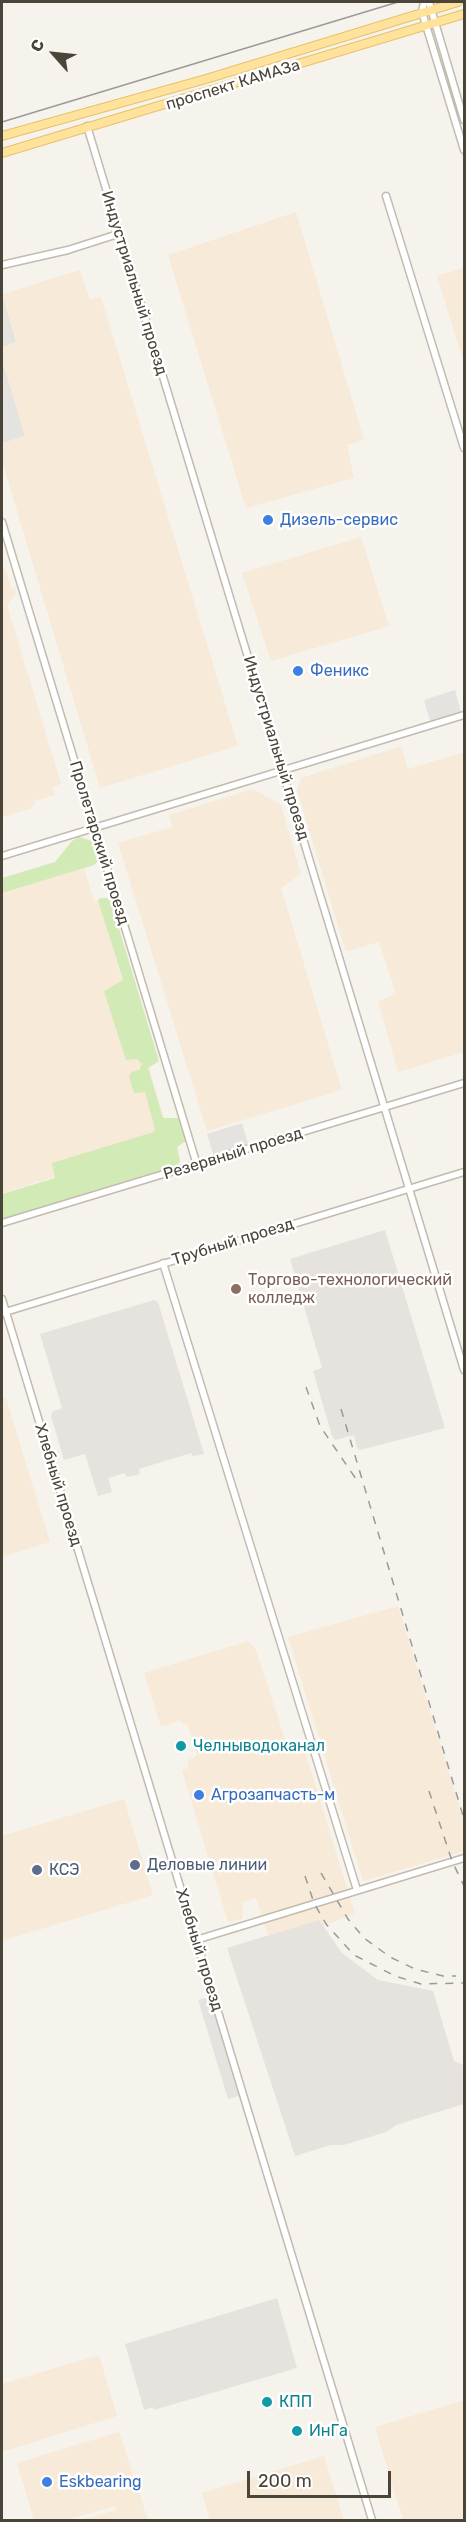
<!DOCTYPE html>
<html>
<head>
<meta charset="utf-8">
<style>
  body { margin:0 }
  #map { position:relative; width:466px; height:2522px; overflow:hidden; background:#f6f3ec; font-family:Rubik,sans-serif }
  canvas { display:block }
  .frame { position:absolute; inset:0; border:3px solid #4b4439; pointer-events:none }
  .north { position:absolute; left:24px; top:24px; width:60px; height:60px; -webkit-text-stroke:4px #fff; paint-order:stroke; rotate:297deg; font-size:16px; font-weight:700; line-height:24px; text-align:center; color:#4b4439 }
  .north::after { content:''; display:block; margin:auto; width:21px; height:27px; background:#4b4439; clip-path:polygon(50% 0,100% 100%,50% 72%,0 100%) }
  .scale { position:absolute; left:247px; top:2471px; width:144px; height:27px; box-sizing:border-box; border:3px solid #4b4439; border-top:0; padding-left:8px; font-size:18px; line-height:21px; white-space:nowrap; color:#4b4439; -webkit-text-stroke:4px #fff; paint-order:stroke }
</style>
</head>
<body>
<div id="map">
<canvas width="466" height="2522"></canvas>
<div class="frame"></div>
<div class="north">С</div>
<div class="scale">200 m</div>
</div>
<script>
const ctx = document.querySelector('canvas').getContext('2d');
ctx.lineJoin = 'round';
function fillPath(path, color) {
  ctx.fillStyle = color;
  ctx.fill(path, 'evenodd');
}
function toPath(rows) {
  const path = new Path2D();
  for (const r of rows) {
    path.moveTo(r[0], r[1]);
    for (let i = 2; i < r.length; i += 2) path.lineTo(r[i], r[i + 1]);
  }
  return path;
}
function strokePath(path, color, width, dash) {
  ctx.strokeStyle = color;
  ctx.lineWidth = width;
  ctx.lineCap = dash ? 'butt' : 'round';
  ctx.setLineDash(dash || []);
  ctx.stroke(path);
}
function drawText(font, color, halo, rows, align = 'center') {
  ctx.font = font + ' Rubik,sans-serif';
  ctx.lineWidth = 5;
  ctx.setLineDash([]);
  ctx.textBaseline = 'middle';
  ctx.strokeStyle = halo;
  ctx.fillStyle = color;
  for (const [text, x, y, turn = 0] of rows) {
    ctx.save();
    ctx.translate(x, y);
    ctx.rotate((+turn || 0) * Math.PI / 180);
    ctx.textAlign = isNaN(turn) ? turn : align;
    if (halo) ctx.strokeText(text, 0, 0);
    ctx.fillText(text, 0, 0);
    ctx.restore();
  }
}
fillPath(toPath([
  [296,212,364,440,347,445,354,478,246,508,168,255],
  [464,268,464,364,437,276],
  [80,270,90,300,101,297,238,746,100,788,2,461,2,443,25,436,2,360,2,347,16,342,2,294],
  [361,537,389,626,271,661,242,573],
  [2,568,6,570,11,589,15,589,16,594,7,605,61,784,52,787,55,795,35,801,35,805,31,806,32,808,2,817],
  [401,746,408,769,464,752,464,1052,398,1072,378,1001,396,994,379,942,348,951,345,949,297,790,301,778],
  [253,789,281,805,301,874,281,888,342,1090,207,1131,118,843,172,827,169,815],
  [84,868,94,901,98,900,171,1141,2,1193,2,893],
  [2,1396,3,1399,6,1398,50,1542,2,1557],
  [398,1606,464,1822,464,1851,363,1881,288,1637],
  [248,1641,256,1650,288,1749,303,1745,355,1914,323,1926,319,1920,268,1936,256,1898,243,1902,242,1919,228,1922,182,1770,189,1768,187,1761,197,1755,188,1726,179,1721,161,1727,144,1673],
  [124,1799,153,1895,2,1941,2,1836],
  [99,2355,117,2416,2,2452,2,2384],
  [464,2400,464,2520,403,2520,375,2427],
  [119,2432,148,2520,81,2520,117,2510,115,2506,66,2520,34,2520,17,2463],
  [324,2456,344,2520,210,2520,202,2493]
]), '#f7ead8');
fillPath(toPath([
  [385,1230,445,1428,360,1450,357,1448,354,1435,335,1440,332,1436,313,1371,322,1368,290,1259],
  [154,1300,158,1302,204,1454,193,1456,191,1453,139,1469,140,1474,127,1477,125,1473,108,1478,112,1492,98,1496,85,1454,64,1460,51,1416,52,1412,62,1408,40,1334],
  [319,1920,342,1953,378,1980,433,1991,454,2061,464,2065,464,2104,396,2125,386,2132,344,2145,331,2145,295,2156,227,1948],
  [277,2298,297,2368,154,2410,153,2407,144,2410,125,2344]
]), '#e6e2dd');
fillPath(toPath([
  [79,837,92,841,97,851,98,861,94,865,2,893,2,878,55,862,72,841],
  [100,898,107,898,111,902,159,1061,148,1068,163,1118,179,1118,186,1141,177,1147,180,1161,178,1165,2,1219,2,1194,55,1178,52,1163,154,1132,155,1129,145,1092,134,1093,129,1076,132,1072,139,1070,142,1064,137,1059,126,1060,104,991,123,980,98,901]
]), '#d2eab5');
fillPath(toPath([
  [2,294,16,342,2,347],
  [2,360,25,436,2,443],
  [455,690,461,712,430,721,424,700],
  [242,1123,249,1147,214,1157,207,1134],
  [210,1997,239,2096,228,2099,198,2000]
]), '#e5e3e0');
const minor = toPath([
  [424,2,422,12,464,150],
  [429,2,464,120],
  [87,126,464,1370],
  [386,196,464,448],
  [2,265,68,250,118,234],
  [2,522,197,1165],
  [2,856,464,715],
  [2,1223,464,1083],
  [163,1263,357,1890],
  [2,1299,372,2520],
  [2,1313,464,1172],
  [196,1940,464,1858]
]);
const major = toPath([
  [2,136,206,79,458,2],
  [2,153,464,14]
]);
strokePath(minor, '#c2bbae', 9);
strokePath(major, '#e6c16a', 10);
strokePath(minor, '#fff', 6);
strokePath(major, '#ffe39c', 8);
strokePath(toPath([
  [2,122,398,2]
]), '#9a9a9a', 1.5);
strokePath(toPath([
  [306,1387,320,1426,358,1482],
  [341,1409,464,1819],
  [429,1791,452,1861,464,1886],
  [321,1873,348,1919,364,1938,390,1957,415,1969,443,1976,456,1976],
  [305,1876,314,1903,326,1924,354,1955,395,1976,421,1984,464,1983]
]), '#9a9a9a', 1.5, [8, 8]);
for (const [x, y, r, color] of [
  [268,520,6,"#3f7fe0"],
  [298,671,6,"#3f7fe0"],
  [236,1289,6,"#8d6e63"],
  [181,1746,6,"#0f9aa8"],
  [199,1795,6,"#3f7fe0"],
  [135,1865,6,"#5c6f8a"],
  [37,1870,6,"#5c6f8a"],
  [267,2402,6,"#0f9aa8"],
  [297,2431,6,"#0f9aa8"],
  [47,2482,6,"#3f7fe0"]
]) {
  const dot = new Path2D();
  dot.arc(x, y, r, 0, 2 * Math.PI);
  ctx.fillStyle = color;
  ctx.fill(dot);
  strokePath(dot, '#fff', 2);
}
drawText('16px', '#4b4439', '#fff', [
  ["проспект КАМАЗа",233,85,-17],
  ["Индустриальный проезд",134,283,73],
  ["Индустриальный проезд",276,748,73],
  ["Пролетарский проезд",99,843,73],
  ["Резервный проезд",233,1154,-17],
  ["Трубный проезд",233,1242,-17],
  ["Хлебный проезд",58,1485,73],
  ["Хлебный проезд",199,1950,73]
]);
drawText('16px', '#366cbe', '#fff', [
  ["Дизель-сервис",280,520],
  ["Феникс",310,671],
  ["Агрозапчасть-м",211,1795],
  ["Eskbearing",59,2482]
], 'left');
drawText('16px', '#785e54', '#fff', [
  ["Торгово-технологический",248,1280],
  ["колледж",248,1298]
], 'left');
drawText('16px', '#0d838f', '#fff', [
  ["Челныводоканал",193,1746],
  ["КПП",279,2402],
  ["ИнГа",309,2431]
], 'left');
drawText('16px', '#4e5e75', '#fff', [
  ["Деловые линии",147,1865],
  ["КСЭ",49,1870]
], 'left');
</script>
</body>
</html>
